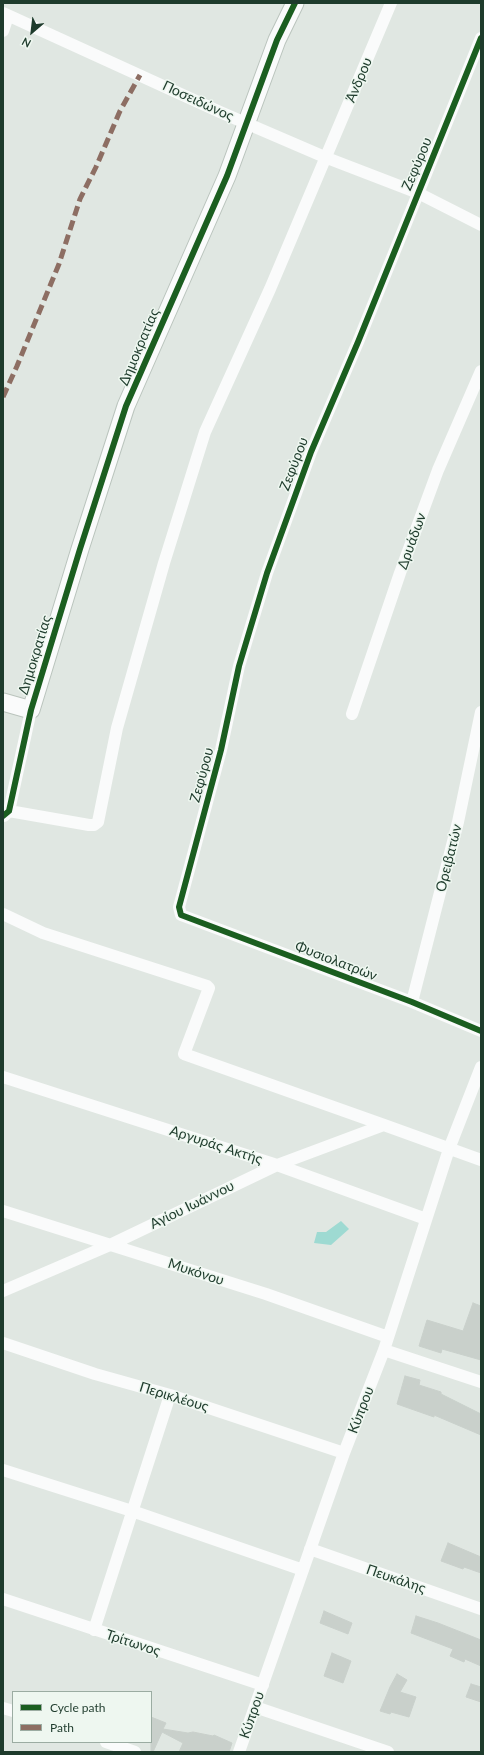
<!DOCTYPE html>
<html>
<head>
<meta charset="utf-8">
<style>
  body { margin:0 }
  #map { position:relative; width:484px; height:1755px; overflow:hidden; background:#e0e7e2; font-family:Lato,sans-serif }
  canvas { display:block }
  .frame { position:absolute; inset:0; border:4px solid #1e3b2c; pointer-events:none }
  .legend { position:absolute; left:12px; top:1691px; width:140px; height:52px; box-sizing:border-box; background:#eef7f0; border:1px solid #9baca2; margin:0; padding:5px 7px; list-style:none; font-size:12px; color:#1e3b2c }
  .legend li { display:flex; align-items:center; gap:8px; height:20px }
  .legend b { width:20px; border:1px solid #9baca2 }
  .north { position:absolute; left:12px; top:12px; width:40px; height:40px; -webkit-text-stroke:3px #eef7f0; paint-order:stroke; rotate:208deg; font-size:11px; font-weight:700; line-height:16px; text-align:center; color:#1e3b2c }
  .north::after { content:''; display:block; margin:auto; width:14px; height:18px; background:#1e3b2c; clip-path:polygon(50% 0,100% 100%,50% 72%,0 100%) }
</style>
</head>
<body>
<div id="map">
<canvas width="484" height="1755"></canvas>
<div class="frame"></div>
<ul class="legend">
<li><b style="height:5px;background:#1b5e20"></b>Cycle path</li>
<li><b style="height:5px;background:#8d6e63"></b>Path</li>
</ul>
<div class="north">N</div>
</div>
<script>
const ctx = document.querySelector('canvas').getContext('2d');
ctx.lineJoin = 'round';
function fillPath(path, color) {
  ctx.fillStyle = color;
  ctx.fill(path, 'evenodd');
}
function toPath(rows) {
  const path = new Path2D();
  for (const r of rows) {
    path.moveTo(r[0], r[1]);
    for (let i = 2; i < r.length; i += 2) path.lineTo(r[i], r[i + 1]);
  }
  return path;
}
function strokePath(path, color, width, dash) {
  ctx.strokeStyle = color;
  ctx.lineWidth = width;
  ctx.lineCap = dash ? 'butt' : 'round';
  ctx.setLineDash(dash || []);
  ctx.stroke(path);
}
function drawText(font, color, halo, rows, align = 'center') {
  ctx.font = font + ' Lato,sans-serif';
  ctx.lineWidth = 3;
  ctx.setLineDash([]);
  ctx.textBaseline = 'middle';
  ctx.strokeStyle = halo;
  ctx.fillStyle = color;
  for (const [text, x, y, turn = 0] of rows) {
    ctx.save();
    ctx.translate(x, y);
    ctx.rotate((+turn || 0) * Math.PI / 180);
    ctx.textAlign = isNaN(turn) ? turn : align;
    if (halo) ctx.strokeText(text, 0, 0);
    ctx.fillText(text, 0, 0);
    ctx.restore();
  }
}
fillPath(toPath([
  [341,1221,349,1229,331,1245,314,1243,317,1232,326,1232]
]), '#9edad2');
const building = toPath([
  [473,1303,481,1306,481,1360,442,1349,441,1353,419,1346,427,1320,463,1331,473,1303],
  [405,1376,420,1380,419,1385,441,1392,441,1394,481,1414,481,1435,434,1415,434,1417,397,1404,405,1376],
  [448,1543,481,1557,481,1573,464,1567,463,1569,441,1561,448,1543],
  [324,1611,352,1623,348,1634,320,1623,324,1611],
  [416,1616,438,1623,481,1640,481,1666,465,1659,464,1662,450,1656,453,1649,411,1633,416,1616],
  [332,1653,351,1661,343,1683,324,1676,332,1653],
  [397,1674,407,1680,400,1692,416,1697,409,1717,391,1712,390,1714,380,1711,390,1687,397,1674],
  [471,1684,481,1687,481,1702,466,1697,471,1684],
  [151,1717,166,1723,163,1729,188,1733,193,1732,213,1736,214,1735,232,1743,229,1752,179,1752,183,1743,162,1732,153,1752,151,1752,151,1717]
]);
fillPath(building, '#c9d0cb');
strokePath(building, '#c9d0cb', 1);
const secondary = toPath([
  [3,702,31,710,80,549,126,406,227,176,277,40,295,3]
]);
strokePath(secondary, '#bac4bd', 19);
strokePath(toPath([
  [3,13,220,112,327,158,418,193,481,225],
  [3,31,8,16],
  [481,38,358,342,311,452,267,573,239,666,221,750,179,907,181,915,412,1002,481,1031],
  [352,714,400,573,438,470,481,371],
  [9,811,89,825,94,825,98,822,117,728,164,563,205,432,270,289,391,3],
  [4,816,9,811,31,710],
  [3,914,43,933,207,986,209,988,184,1054,384,1125],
  [412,1002,458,822,481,712],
  [3,1077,277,1165,426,1219],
  [3,1211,266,1294,388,1337],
  [3,1291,110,1245,277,1165,384,1125,481,1160],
  [3,1343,95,1374,170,1395,344,1453],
  [384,1350,481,1382],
  [3,1470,132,1511,303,1570],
  [310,1549,481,1609],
  [3,1599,263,1685],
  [94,1630,170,1395],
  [255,1707,388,1752],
  [3,1708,13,1711],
  [106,1742,135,1752],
  [239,1752,344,1453,384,1350,449,1149,481,1067]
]), '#fafbfb', 12);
strokePath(secondary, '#fafbfb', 17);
strokePath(toPath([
  [3,397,17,366,59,264,80,199,96,167,120,111,140,75]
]), '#8d6e63', 5, [10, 5]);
strokePath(toPath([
  [481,38,358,342,311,452,267,573,239,666,221,750,179,907,181,915,412,1002,481,1031],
  [3,816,9,811,31,710,80,549,126,406,227,176,277,40,295,3]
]), '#1b5e20', 6);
drawText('14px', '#1e3b2c', '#eef7f0', [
  ["Άνδρου",359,80,-67],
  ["Ποσειδώνος",198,101,25],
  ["Ζεφύρου",417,164,-67],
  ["Δημοκρατίας",139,347,-67],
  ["Ζεφύρου",294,464,-69],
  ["Δρυάδων",412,541,-70],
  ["Δημοκρατίας",35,655,-73],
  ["Ζεφύρου",202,775,-75],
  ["Ορειβατών",449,858,-76],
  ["Φυσιολατρών",336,961,21],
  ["Αργυράς Ακτής",216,1145,18],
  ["Αγίου Ιωάννου",192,1205,-26],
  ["Μυκόνου",196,1272,18],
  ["Περικλέους",174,1397,17],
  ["Κύπρου",361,1410,-69],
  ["Πευκάλης",396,1579,19],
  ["Τρίτωνος",133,1643,18],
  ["Κύπρου",252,1715,-71]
]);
</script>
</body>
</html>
